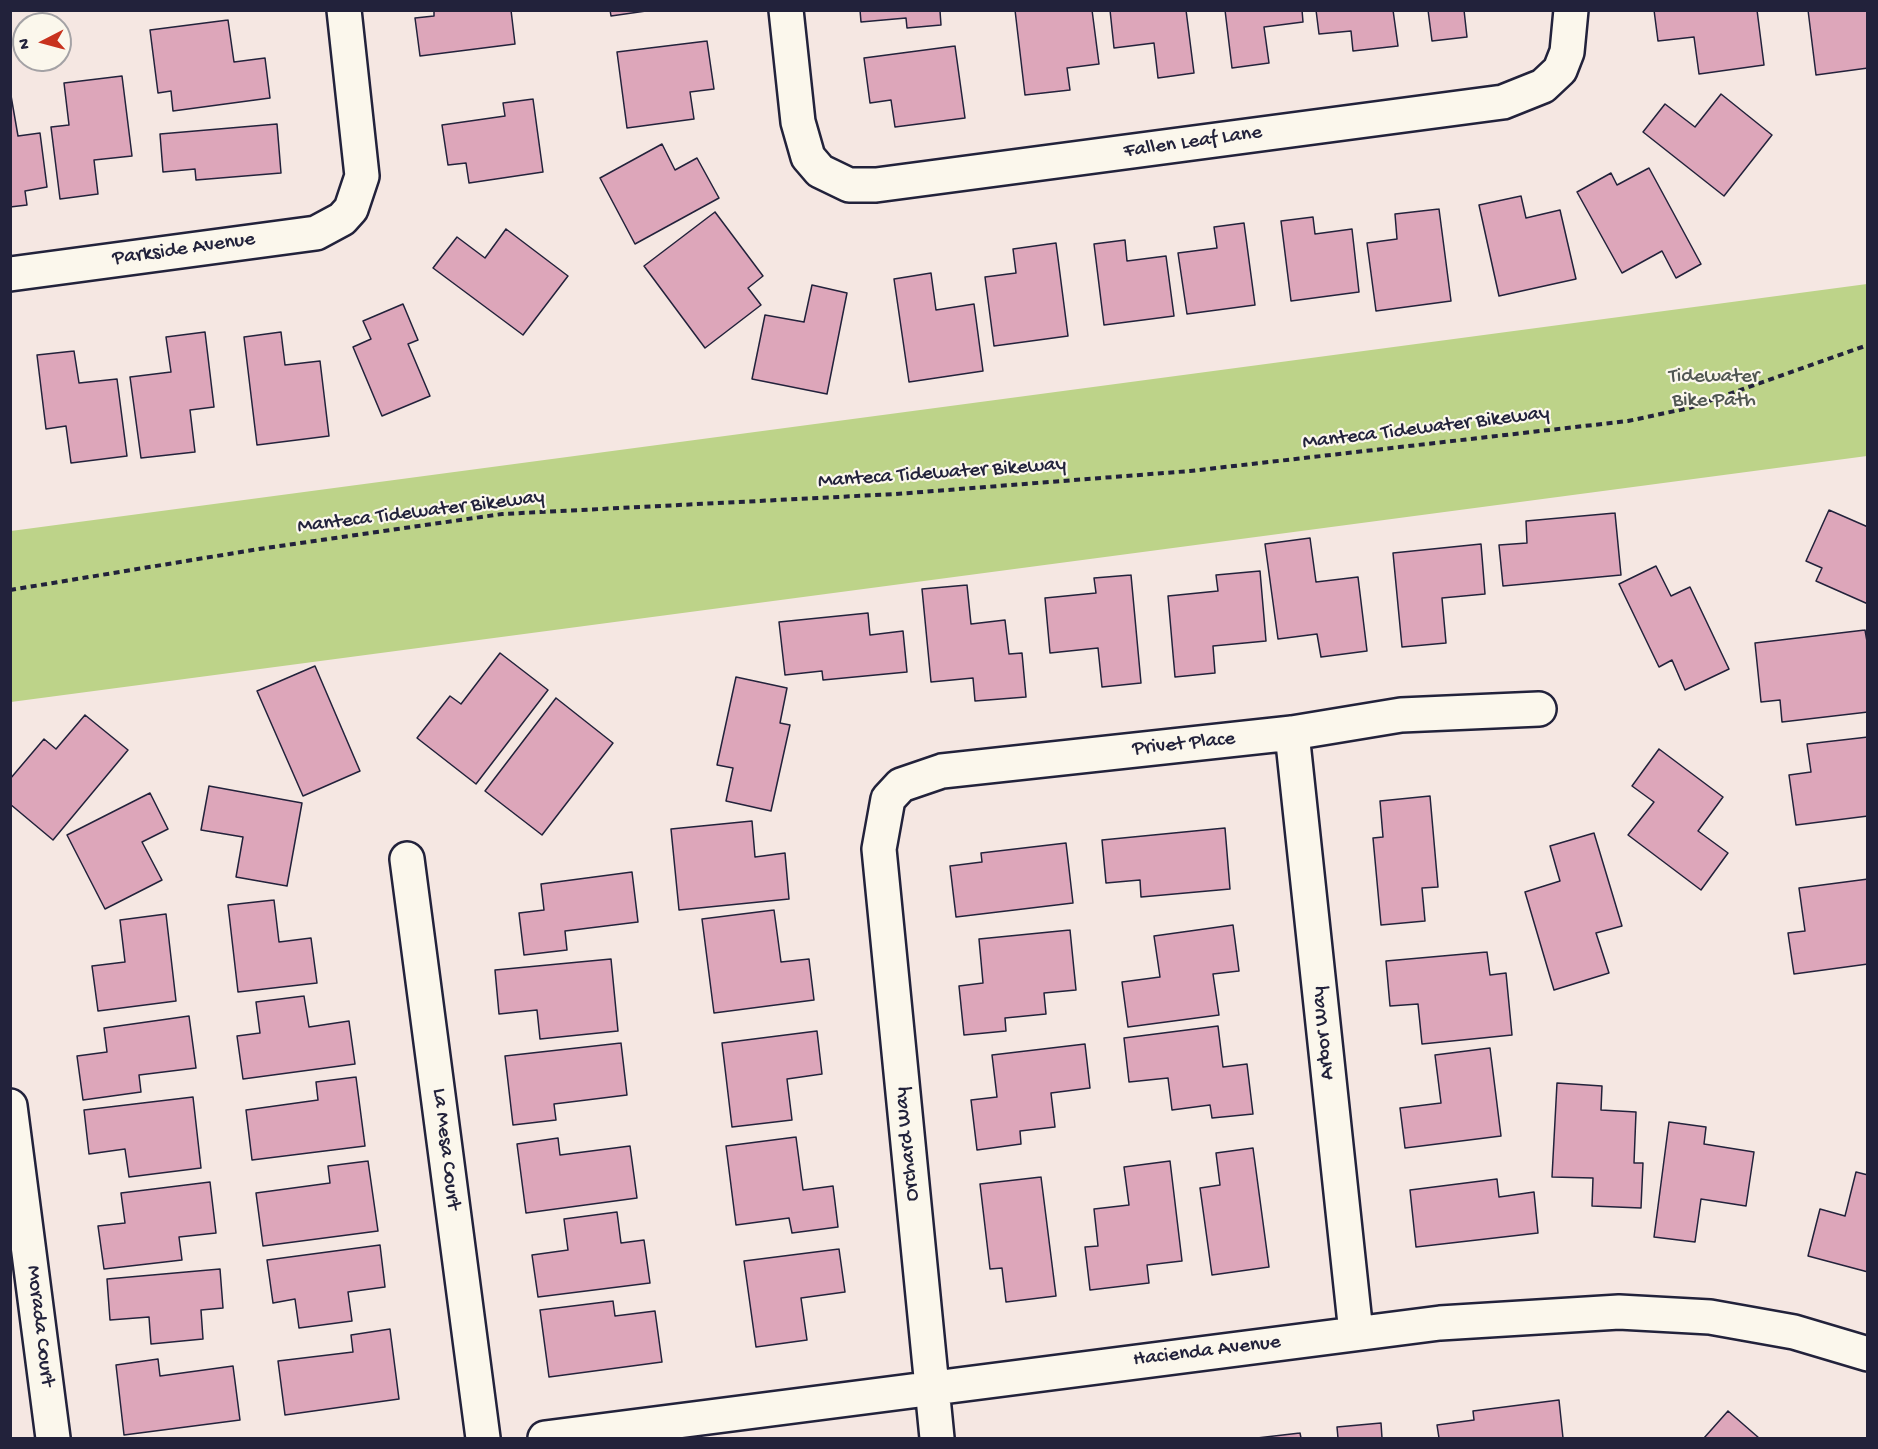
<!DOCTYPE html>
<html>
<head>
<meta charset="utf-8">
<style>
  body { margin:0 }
  #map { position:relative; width:1878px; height:1449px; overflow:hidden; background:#f5e7e2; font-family:"Gochi Hand",sans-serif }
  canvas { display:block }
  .frame { position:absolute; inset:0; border:12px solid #22223b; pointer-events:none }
  .north { position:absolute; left:12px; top:12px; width:60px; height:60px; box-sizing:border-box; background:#fbf7ec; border:2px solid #a4a2a5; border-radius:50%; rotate:264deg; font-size:16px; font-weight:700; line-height:24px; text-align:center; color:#22223b }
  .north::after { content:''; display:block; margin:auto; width:21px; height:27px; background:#c8321e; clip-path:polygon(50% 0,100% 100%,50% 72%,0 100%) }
</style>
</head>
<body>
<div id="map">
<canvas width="1878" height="1449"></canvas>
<div class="frame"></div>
<div class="north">N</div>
</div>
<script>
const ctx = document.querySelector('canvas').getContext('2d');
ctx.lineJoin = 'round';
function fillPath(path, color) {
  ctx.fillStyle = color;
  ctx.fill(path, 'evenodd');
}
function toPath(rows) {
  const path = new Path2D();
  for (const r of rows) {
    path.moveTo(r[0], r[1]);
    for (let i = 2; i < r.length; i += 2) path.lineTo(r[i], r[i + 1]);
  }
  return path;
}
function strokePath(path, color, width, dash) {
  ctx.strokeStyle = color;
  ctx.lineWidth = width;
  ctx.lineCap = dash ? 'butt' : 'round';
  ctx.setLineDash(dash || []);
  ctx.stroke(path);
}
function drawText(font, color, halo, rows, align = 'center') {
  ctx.font = font + ' "Gochi Hand",sans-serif';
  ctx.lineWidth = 4.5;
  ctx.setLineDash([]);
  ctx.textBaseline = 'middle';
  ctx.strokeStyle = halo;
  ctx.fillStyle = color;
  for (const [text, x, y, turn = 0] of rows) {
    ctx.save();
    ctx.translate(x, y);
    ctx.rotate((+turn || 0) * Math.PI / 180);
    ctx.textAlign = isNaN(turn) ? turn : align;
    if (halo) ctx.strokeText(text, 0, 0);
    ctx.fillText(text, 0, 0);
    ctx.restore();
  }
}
fillPath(toPath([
  [1867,284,1867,456,11,702,11,531]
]), '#bdd389');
const building = toPath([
  [434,10,511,10,515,44,420,56,415,18,434,16,434,10],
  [610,10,653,10,611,16,610,10],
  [860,10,951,10,940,11,941,25,907,28,906,18,861,22,860,10],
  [1015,10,1092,10,1099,64,1067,68,1070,90,1025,95,1015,10],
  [1110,10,1186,10,1194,73,1158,78,1154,43,1114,48,1110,10],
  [1225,10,1302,10,1303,22,1264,27,1269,63,1232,68,1225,10],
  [1316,10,1393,10,1398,46,1353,51,1351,31,1319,34,1316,10],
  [1428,10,1464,10,1467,37,1432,41,1428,10],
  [1654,10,1757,10,1764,65,1699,74,1694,37,1658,41,1654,10],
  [1808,10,1868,10,1868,68,1816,75,1808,10],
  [228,20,234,62,265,58,270,98,173,111,171,91,158,93,150,30,228,20],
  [707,41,714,89,690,92,694,119,627,128,617,52,707,41],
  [955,46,965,118,895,127,891,100,870,103,864,58,955,46],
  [122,76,132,156,94,160,98,194,60,199,51,127,69,125,64,83,122,76],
  [10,90,18,136,40,133,47,187,25,191,27,205,10,207,10,90],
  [1721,94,1772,135,1724,196,1643,132,1665,104,1695,127,1721,94],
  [533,99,543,172,469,183,466,163,448,165,442,125,505,116,503,103,533,99],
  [277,124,281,173,196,180,195,169,163,172,160,134,277,124],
  [662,144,675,170,697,158,719,198,635,244,600,178,662,144],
  [1649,168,1701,264,1676,278,1662,251,1622,273,1577,192,1611,173,1617,185,1649,168],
  [1521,196,1526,218,1560,210,1576,279,1499,296,1479,205,1521,196],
  [1439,209,1451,301,1376,311,1367,243,1397,239,1395,214,1439,209],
  [715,212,763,276,748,288,761,305,705,348,644,266,715,212],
  [1313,217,1315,234,1352,229,1359,292,1291,301,1281,221,1313,217],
  [1244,223,1255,305,1187,314,1178,253,1217,248,1214,227,1244,223],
  [506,229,568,276,523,335,433,268,457,237,485,258,506,229],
  [1125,240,1127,261,1166,256,1174,316,1104,325,1094,244,1125,240],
  [1056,243,1068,336,994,346,985,277,1016,273,1013,249,1056,243],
  [931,273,936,310,974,304,983,371,909,382,894,279,931,273],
  [812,285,847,293,827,394,752,379,765,315,804,322,812,285],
  [403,304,418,340,408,344,430,396,382,416,353,347,371,339,363,321,403,304],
  [205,332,214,407,190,410,195,452,141,458,130,377,171,372,166,337,205,332],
  [281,332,285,365,320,361,329,436,257,445,244,337,281,332],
  [74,351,79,383,117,379,127,456,71,463,66,426,46,429,37,355,74,351],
  [1829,510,1868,527,1868,604,1816,581,1822,568,1806,561,1829,510],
  [1615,513,1621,575,1503,586,1499,545,1527,543,1526,521,1615,513],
  [1310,538,1316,582,1358,577,1367,651,1321,657,1317,634,1278,639,1265,544,1310,538],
  [1481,544,1485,594,1442,598,1446,643,1402,647,1393,553,1481,544],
  [1656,566,1671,596,1690,587,1729,669,1685,690,1672,660,1659,667,1619,584,1656,566],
  [1260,571,1266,641,1213,646,1215,673,1175,677,1168,596,1218,591,1216,575,1260,571],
  [1131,575,1141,683,1102,687,1098,648,1050,653,1045,598,1096,593,1094,578,1131,575],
  [967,585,971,624,1005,620,1009,654,1022,653,1026,697,975,701,973,678,931,682,922,589,967,585],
  [868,613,870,635,903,631,907,672,823,680,822,671,785,675,779,622,868,613],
  [1865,630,1868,647,1868,712,1782,722,1780,700,1761,702,1755,643,1865,630],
  [500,653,548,690,476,784,417,738,450,696,461,704,500,653],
  [315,666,360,771,303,796,257,691,315,666],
  [736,677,787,688,780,723,790,725,771,811,726,801,733,768,717,765,736,677],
  [556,698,613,743,542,835,485,791,556,698],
  [85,715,128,750,53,840,10,804,10,779,44,739,56,749,85,715],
  [1868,737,1868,816,1796,825,1789,775,1811,772,1807,744,1868,737],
  [1659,749,1723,797,1698,831,1728,853,1701,890,1628,835,1654,802,1632,786,1659,749],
  [209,786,302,803,287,886,236,877,243,837,201,830,209,786],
  [150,793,168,829,142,842,162,880,105,909,67,835,150,793],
  [1430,796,1438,887,1422,888,1425,921,1381,925,1373,838,1383,837,1380,801,1430,796],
  [752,821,755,857,785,853,789,899,679,910,671,829,752,821],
  [1225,828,1230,889,1141,897,1140,880,1106,883,1102,840,1225,828],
  [1594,833,1622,926,1596,933,1609,973,1554,990,1525,892,1560,881,1550,846,1594,833],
  [1066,843,1073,903,956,917,950,866,982,862,981,853,1066,843],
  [632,872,638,922,565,931,567,950,524,955,519,913,544,910,541,884,632,872],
  [1868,879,1868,964,1794,974,1788,933,1805,931,1799,888,1868,879],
  [274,900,279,942,311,938,317,983,238,992,228,905,274,900],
  [774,910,781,962,809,959,814,1000,714,1013,702,919,774,910],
  [166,914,176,1001,98,1011,92,966,125,962,120,920,166,914],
  [1233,925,1239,971,1213,974,1219,1015,1128,1027,1122,982,1160,977,1154,936,1233,925],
  [1070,930,1076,990,1044,993,1046,1014,1005,1018,1006,1031,964,1035,959,986,983,983,979,939,1070,930],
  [1487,952,1490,975,1506,973,1512,1035,1422,1044,1418,1004,1390,1006,1386,961,1487,952],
  [611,959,618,1031,540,1039,537,1010,499,1014,495,970,611,959],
  [304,996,309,1027,349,1021,355,1064,243,1079,237,1036,260,1033,256,1002,304,996],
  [189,1016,196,1068,139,1075,141,1092,83,1100,77,1056,107,1052,104,1028,189,1016],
  [1218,1026,1223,1067,1247,1064,1253,1114,1212,1118,1210,1105,1172,1110,1168,1078,1129,1082,1124,1038,1218,1026],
  [817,1031,822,1074,787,1079,792,1120,732,1127,722,1043,817,1031],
  [621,1043,627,1095,554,1104,556,1120,513,1125,505,1056,621,1043],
  [1085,1044,1090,1088,1051,1093,1055,1127,1020,1131,1021,1144,977,1150,971,1100,997,1097,992,1055,1085,1044],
  [1490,1048,1501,1136,1405,1148,1400,1108,1441,1103,1435,1055,1490,1048],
  [356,1077,365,1146,252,1160,246,1110,318,1100,316,1082,356,1077],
  [1557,1083,1602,1086,1601,1110,1636,1112,1634,1163,1643,1163,1641,1208,1592,1206,1593,1178,1552,1177,1557,1083],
  [193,1097,201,1168,129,1177,125,1149,89,1154,84,1110,193,1097],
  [1669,1122,1706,1127,1704,1144,1754,1152,1746,1206,1701,1199,1695,1242,1654,1237,1669,1122],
  [796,1137,803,1190,833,1186,838,1227,792,1233,789,1218,736,1225,726,1146,796,1137],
  [558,1138,560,1155,630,1146,637,1198,526,1213,517,1144,558,1138],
  [1253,1148,1269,1267,1212,1275,1200,1188,1220,1185,1216,1153,1253,1148],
  [368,1161,378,1231,263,1246,256,1193,330,1183,328,1166,368,1161],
  [1170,1161,1182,1261,1147,1265,1149,1283,1090,1290,1085,1247,1098,1246,1094,1209,1129,1205,1124,1167,1170,1161],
  [1856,1172,1868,1175,1868,1272,1808,1256,1820,1209,1845,1216,1856,1172],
  [1041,1177,1056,1296,1006,1302,1002,1268,990,1269,980,1184,1041,1177],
  [1497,1179,1499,1197,1534,1192,1538,1233,1416,1247,1410,1190,1497,1179],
  [210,1182,216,1233,179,1237,182,1260,104,1269,98,1226,125,1223,121,1193,210,1182],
  [617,1212,621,1243,644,1240,650,1283,538,1297,532,1255,568,1250,564,1219,617,1212],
  [380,1245,385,1287,348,1292,352,1321,299,1328,295,1299,273,1303,267,1260,380,1245],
  [839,1249,845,1292,801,1298,807,1340,756,1347,744,1261,839,1249],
  [220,1269,223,1308,201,1310,203,1339,151,1344,149,1317,110,1320,107,1279,220,1269],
  [613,1301,615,1316,655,1311,662,1362,549,1377,540,1310,613,1301],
  [390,1329,399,1399,285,1415,278,1361,353,1352,351,1335,390,1329],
  [158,1359,160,1376,233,1366,240,1420,124,1435,116,1365,158,1359],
  [1559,1400,1563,1438,1439,1438,1437,1425,1474,1420,1473,1411,1559,1400],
  [1728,1411,1759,1438,1704,1438,1728,1411],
  [1381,1423,1382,1438,1338,1438,1337,1427,1381,1423],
  [1300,1433,1301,1438,1257,1438,1300,1433]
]);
fillPath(building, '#dda6ba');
strokePath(building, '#22223b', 1.5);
const minor = toPath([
  [786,10,798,122,808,157,820,171,849,185,876,185,1503,102,1543,86,1560,70,1567,52,1571,10],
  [10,274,316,233,342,219,351,209,362,176,344,10],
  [1292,733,1356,1333],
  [407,859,483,1438],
  [10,1106,53,1438],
  [545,1438,1440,1323,1619,1312,1710,1317,1794,1332,1868,1354],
  [937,1438,879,849,888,799,901,785,942,771,1292,733,1401,715,1539,709]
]);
strokePath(minor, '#22223b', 38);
strokePath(toPath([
  [10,590,259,549,502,514,896,494,1190,471,1628,421,1689,408,1868,345]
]), '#22223b', 4, [6, 4.5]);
strokePath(minor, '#fbf7ec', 33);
drawText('21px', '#22223b', '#fbf7ec', [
  ["Fallen Leaf Lane",1193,143,-8],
  ["Parkside Avenue",184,250,-8],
  ["Manteca Tidewater Bikeway",1426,429,-7],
  ["Manteca Tidewater Bikeway",942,474,-4],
  ["Manteca Tidewater Bikeway",421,513,-7],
  ["Privet Place",1184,745,-6],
  ["Arbor Way",1324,1033,-96],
  ["Orchard Way",908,1144,-96],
  ["La Mesa Court",445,1149,83],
  ["Morada Court",39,1326,83],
  ["Hacienda Avenue",1207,1352,-7]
]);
drawText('21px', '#505752', '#fbf7ec', [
  ["Tidewater",1714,378],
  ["Bike Path",1714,402]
]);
</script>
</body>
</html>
